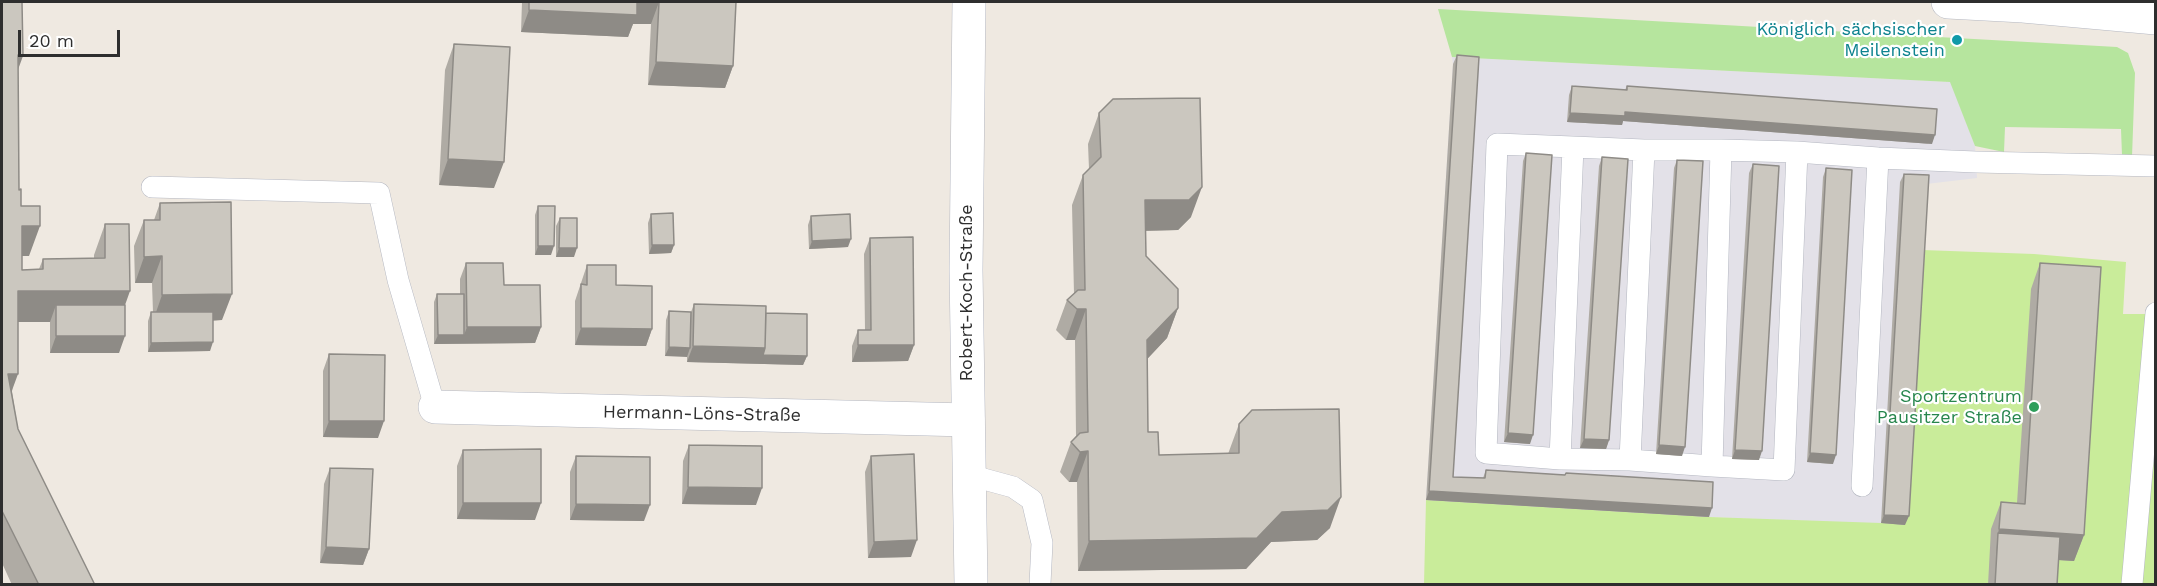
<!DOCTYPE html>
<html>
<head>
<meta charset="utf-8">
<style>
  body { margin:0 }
  #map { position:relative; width:2157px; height:586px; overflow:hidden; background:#efe9e1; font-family:"Work Sans",sans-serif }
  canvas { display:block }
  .frame { position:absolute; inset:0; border:3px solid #2e2e2e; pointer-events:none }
  .scale { position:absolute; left:18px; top:30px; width:102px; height:27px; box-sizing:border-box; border:3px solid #2e2e2e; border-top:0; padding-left:8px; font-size:18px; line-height:21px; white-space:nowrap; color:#2e2e2e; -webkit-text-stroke:4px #fff; paint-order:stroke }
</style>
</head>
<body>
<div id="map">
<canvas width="2157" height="586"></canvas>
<div class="frame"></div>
<div class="scale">20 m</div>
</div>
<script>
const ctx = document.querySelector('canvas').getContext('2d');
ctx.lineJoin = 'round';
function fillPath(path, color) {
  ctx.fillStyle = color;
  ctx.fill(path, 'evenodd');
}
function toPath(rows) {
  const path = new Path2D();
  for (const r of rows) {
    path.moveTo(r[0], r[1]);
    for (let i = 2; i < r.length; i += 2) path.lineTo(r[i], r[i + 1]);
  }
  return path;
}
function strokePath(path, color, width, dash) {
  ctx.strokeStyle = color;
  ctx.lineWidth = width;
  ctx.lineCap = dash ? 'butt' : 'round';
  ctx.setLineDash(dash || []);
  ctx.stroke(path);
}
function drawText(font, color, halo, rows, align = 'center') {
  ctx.font = font + ' "Work Sans",sans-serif';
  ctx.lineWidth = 4.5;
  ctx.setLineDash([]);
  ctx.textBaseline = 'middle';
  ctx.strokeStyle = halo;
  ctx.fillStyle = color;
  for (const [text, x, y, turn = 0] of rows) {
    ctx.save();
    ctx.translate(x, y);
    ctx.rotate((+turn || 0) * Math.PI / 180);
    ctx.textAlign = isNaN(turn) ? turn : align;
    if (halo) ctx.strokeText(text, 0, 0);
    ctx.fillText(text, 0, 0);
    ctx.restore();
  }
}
fillPath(toPath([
  [1452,57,1951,82,1975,146,1977,178,1926,184,1905,525,1709,517,1426,500,1453,64]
]), '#e3e1e8');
fillPath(toPath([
  [1438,9,2117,47,2128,53,2135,73,2132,157,2122,155,2121,129,2005,127,2004,152,1975,146,1950,82,1452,57]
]), '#b6e59e');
fillPath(toPath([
  [1922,250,2034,254,2126,262,2123,314,2155,314,2155,584,1424,584,1426,500,1709,517,1881,523]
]), '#c9ec9a');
const service = toPath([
  [1797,152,1721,150,1712,466,1784,470,1797,152,1878,158],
  [152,187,379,193,398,280,435,407],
  [1560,459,1486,453,1497,144,1573,147],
  [1630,460,1560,459,1573,147,1644,150],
  [1712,466,1630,460,1644,150,1721,150],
  [969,475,1013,487,1032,500,1042,543,1040,584],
  [1862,486,1878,158,1976,162,2156,166],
  [2132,584,2156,313]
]);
const minor = toPath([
  [435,407,968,420]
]);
const tertiary = toPath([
  [969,2,966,270,971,584],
  [1948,2,2023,6,2156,18]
]);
strokePath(service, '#b4b7c1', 22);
strokePath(minor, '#b4b7c1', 34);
strokePath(tertiary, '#b4b7c1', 34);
strokePath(service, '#fff', 21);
strokePath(minor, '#fff', 33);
strokePath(tertiary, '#fff', 33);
fillPath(toPath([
  [2,2,18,68,19,190,29,256,22,256,22,270,39,269,43,259,94,259,94,255,105,224,125,305,119,353,50,353,50,322,18,322,12,392,18,429,95,585,12,585,2,563],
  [522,2,736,2,733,66,725,88,648,85,651,24,633,24,628,37,521,32],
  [454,44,494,188,439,185,445,70],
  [1457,55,1453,477,1483,478,1486,470,1565,475,1566,473,1709,517,1426,500,1453,64],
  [1572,86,1625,90,1627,86,1932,144,1623,121,1622,125,1567,122,1569,95],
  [1099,113,1191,217,1178,230,1145,231,1146,256,1178,308,1167,338,1147,359,1148,432,1159,455,1228,454,1239,424,1330,528,1317,540,1271,542,1246,569,1078,571,1077,482,1069,482,1060,472,1071,442,1076,436,1075,340,1066,340,1056,330,1067,300,1074,294,1072,205,1083,175,1089,169,1088,144],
  [1526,153,1530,444,1504,442,1523,161],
  [1602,157,1609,440,1606,449,1580,448,1599,166],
  [1677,160,1682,456,1656,454,1674,168],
  [1753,164,1759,460,1732,459,1749,173],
  [1826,168,1833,464,1807,462,1823,177],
  [1904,174,1905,525,1881,523,1900,182],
  [160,203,222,320,213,321,210,351,148,352,148,321,151,312,153,312,152,283,135,283,134,246,144,220,154,220],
  [538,206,551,255,535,255,535,215],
  [651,214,674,245,671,253,649,254,648,223],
  [811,216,848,247,809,249,808,225],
  [560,218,574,257,556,257,556,226],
  [870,238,914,345,908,361,852,362,852,346,858,330,865,330,864,254],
  [466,263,504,285,541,327,535,343,434,344,434,302,437,294,460,294,460,279],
  [2040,263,2084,535,2074,561,2058,560,2057,585,1988,585,1991,529,2001,502,2017,503,2031,289],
  [587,265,616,285,652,329,646,346,575,345,575,301],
  [694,304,766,313,807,356,803,365,687,362,687,356,665,356,666,320,669,311,691,312],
  [329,354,378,438,323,437,323,371],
  [689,445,756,505,682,504,683,461],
  [463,450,535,520,457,519,457,466],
  [576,456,644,521,570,520,570,472],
  [871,456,911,557,868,558,865,472],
  [330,468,369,549,363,565,320,563,324,484]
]), '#afaba4');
fillPath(toPath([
  [637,2,659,2,651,24,633,24,628,37,521,32,529,10],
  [18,55,23,56,12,86],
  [656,62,733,66,725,88,648,85],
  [1625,112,1935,135,1932,144,1623,121,1622,125,1567,122,1570,113],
  [448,159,504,162,494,188,439,185],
  [1202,187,1191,217,1178,230,1134,231,1145,200],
  [22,226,40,226,29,256,11,256],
  [851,239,848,247,809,249,812,241],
  [652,245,674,245,671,253,649,254],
  [538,246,554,246,551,255,535,255],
  [559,248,577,248,574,257,556,257],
  [162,256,152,283,135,283,144,257],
  [18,291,130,291,119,322,56,305,50,322,7,322],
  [232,294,222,320,153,321,162,295],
  [1178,308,1167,338,1136,371,1147,340],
  [1077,309,1086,309,1075,340,1066,340],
  [467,327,541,327,535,343,434,344,438,335,464,335],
  [581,328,652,329,646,346,575,345],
  [56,336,125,336,119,353,50,353],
  [213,342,210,351,148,352,151,343],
  [858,345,914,345,908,361,852,362],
  [693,346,765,348,807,356,803,365,687,362],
  [669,347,690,348,687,357,665,356],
  [8,374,18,374,7,404],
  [329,421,384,421,378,438,323,437],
  [1508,433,1533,435,1530,444,1504,442],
  [1584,439,1609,440,1606,449,1580,448],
  [1659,445,1685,447,1682,456,1656,454],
  [1735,450,1762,451,1759,460,1732,459],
  [1088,451,1077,482,1069,482,1080,452],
  [1810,453,1836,455,1833,464,1807,462],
  [688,487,762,488,756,505,682,504],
  [1429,491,1712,508,1709,517,1426,500],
  [1341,497,1330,528,1317,540,1271,542,1246,569,1078,571,1089,541,1282,512],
  [463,503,541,503,535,520,457,519],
  [576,504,650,505,644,521,570,520],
  [1884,515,1909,516,1905,525,1881,523],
  [1999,529,2084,535,2074,561,1996,556,1998,533],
  [917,540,911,557,868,558,874,542],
  [326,547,369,549,363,565,320,563]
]), '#8e8b86');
const building = toPath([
  [2,2,22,2,23,56,18,55,19,190,21,189,21,206,40,206,40,226,22,226,22,270,43,269,43,259,105,258,105,224,129,224,130,291,18,291,18,374,8,374,18,429,95,585,39,585,2,511,2,2],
  [529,2,637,2,637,15,529,10,529,2],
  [643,2,736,2,733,66,656,62,659,2,643,2],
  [454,44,510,47,504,162,448,159,454,44],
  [1457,55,1479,57,1453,477,1485,478,1486,470,1565,475,1566,473,1713,482,1712,508,1429,491,1457,55],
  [1572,86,1627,90,1627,86,1937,109,1935,135,1625,112,1625,116,1570,113,1572,86],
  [1200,98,1202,187,1189,200,1145,200,1146,256,1178,289,1178,308,1147,340,1148,432,1158,432,1159,455,1239,453,1239,424,1252,410,1339,409,1341,497,1328,510,1282,512,1257,538,1089,541,1088,451,1080,452,1071,442,1080,433,1088,432,1086,309,1077,309,1067,300,1078,290,1085,290,1083,175,1101,157,1099,113,1113,99,1200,98],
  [1526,153,1552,155,1533,435,1508,433,1526,153],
  [1602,157,1628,159,1609,440,1584,439,1602,157],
  [1677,160,1703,161,1685,447,1659,445,1677,160],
  [1753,164,1779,166,1762,451,1735,450,1753,164],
  [1826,168,1852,170,1836,455,1810,453,1826,168],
  [1904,174,1929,175,1909,516,1884,515,1904,174],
  [231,202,232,294,162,295,162,256,144,257,144,220,160,220,160,203,231,202],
  [538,206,555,206,554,246,538,246,538,206],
  [673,213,674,245,652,245,651,214,673,213],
  [850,214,851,239,812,241,811,216,850,214],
  [560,218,577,218,577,248,559,248,560,218],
  [913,237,914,345,858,345,858,330,871,330,870,238,913,237],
  [466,263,503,263,504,285,540,285,541,327,467,327,466,263],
  [2040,263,2101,267,2084,535,1999,529,2001,502,2025,504,2040,263],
  [587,265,616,265,616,285,652,286,652,329,581,328,581,284,587,285,587,265],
  [437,294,464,294,464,335,438,335,437,294],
  [694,304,766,306,765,348,693,346,694,304],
  [56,305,125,305,125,336,56,336,56,305],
  [669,311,691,312,690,348,669,347,669,311],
  [151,312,213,312,213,342,151,343,151,312],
  [766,313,807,314,807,356,763,355,765,348,766,313],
  [329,354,385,355,384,421,329,421,329,354],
  [689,445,762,446,762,488,688,487,689,445],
  [541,449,541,503,463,503,463,450,541,449],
  [914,454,917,540,874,542,871,456,914,454],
  [576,456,650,457,650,505,576,504,576,456],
  [330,468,373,469,369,549,326,547,330,468],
  [1998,533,2060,537,2057,585,1995,585,1998,533]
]);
fillPath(building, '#cbc7bf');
strokePath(building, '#8e8b86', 1.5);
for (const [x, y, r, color] of [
  [1957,40,6,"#0f9aa8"],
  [2034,407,6,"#2e9e5b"]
]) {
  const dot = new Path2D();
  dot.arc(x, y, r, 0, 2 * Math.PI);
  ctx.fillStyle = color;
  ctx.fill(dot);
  strokePath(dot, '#fff', 2);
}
drawText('18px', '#0d838f', '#fff', [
  ["Königlich sächsischer",1945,30],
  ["Meilenstein",1945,51]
], 'right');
drawText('18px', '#2e2e2e', '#fff', [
  ["Robert-Koch-Straße",967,293,-90],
  ["Hermann-Löns-Straße",702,414,1]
]);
drawText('18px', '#27864d', '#fff', [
  ["Sportzentrum",2022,397],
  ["Pausitzer Straße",2022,418]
], 'right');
</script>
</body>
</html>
